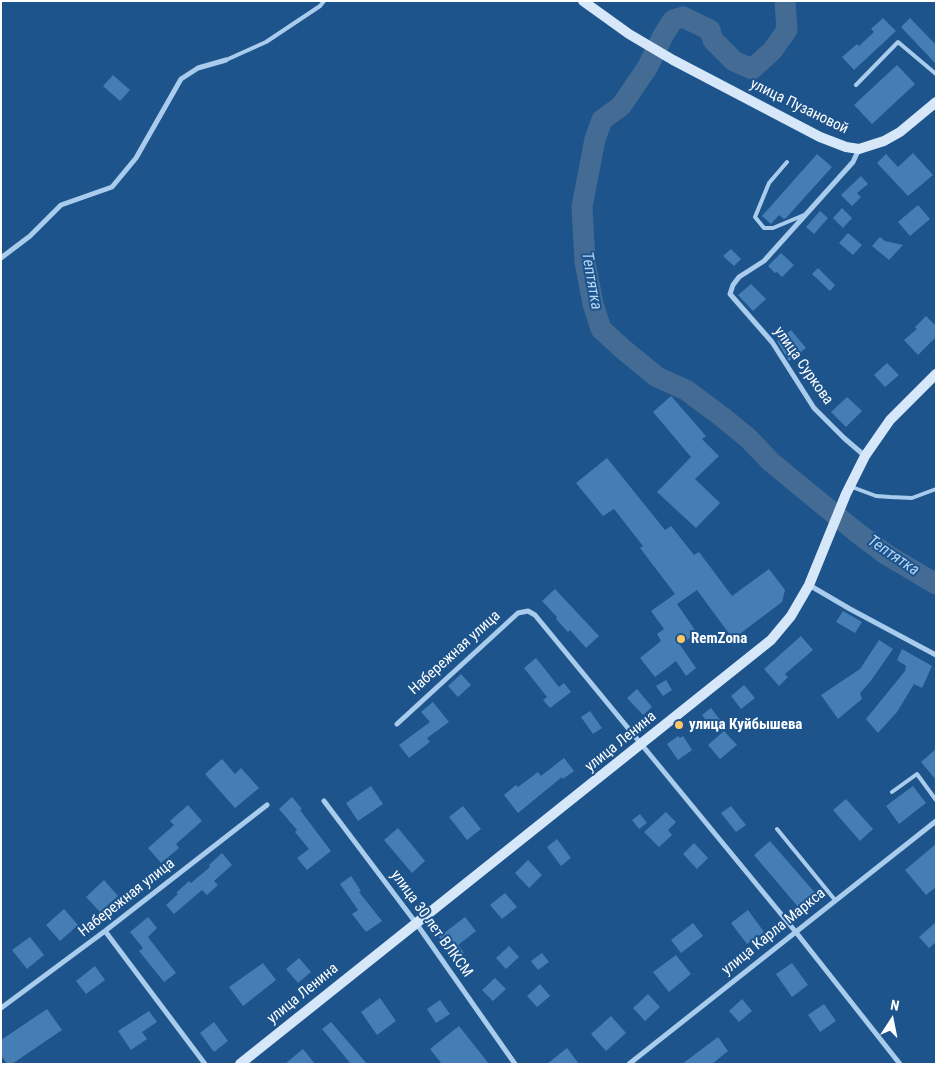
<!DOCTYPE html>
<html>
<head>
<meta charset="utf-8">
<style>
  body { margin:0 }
  #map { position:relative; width:937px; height:1065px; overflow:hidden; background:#1d548c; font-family:"Roboto Condensed",sans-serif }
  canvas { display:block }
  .frame { position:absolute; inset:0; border:2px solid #fff; pointer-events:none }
  .north { position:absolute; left:867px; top:995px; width:50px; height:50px; -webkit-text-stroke:4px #1d548c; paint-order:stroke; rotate:11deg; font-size:14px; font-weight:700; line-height:20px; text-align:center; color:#fff }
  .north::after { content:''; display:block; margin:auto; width:18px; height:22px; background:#fff; clip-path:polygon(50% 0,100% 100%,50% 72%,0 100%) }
</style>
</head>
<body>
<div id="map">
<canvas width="937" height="1065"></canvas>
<div class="frame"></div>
<div class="north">N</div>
</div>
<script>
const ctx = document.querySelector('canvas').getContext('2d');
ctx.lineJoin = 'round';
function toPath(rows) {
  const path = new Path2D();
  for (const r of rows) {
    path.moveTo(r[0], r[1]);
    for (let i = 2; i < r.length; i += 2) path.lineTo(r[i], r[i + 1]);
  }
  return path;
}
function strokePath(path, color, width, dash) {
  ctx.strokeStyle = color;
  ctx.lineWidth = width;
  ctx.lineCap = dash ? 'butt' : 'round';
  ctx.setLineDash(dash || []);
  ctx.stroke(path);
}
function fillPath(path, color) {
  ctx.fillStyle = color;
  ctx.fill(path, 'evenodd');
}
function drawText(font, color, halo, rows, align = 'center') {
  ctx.font = font + ' "Roboto Condensed",sans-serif';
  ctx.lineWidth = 4;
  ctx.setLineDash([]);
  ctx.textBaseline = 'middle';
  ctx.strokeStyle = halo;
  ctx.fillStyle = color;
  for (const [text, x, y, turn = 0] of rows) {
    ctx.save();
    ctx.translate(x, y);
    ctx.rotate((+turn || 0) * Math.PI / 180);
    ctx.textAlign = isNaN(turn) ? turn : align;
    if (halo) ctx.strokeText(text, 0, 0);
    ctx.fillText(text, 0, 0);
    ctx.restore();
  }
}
strokePath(toPath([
  [785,1,787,30,772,51,752,69,734,61,713,40,710,30,683,17,673,20,664,34,647,68,621,106,602,120,595,139,582,207,585,262,593,304,601,329,624,350,657,377,686,390,721,416,748,438,771,462,855,531,887,555,936,584]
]), '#446b93', 21);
fillPath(toPath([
  [883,18,896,31,854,70,842,57,857,44,859,46,874,32,871,29],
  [910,18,936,45,936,64,901,27],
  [897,65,915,84,872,124,854,105],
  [113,75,130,90,120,101,103,86],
  [913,153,933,175,908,196,877,163,886,154,898,167],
  [817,154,832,167,786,218,784,219,779,215,771,224,762,216],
  [861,176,868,184,857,193,861,197,852,206,841,195],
  [918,205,930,219,910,236,898,222],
  [842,208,852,218,843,228,833,218],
  [820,211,828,218,814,234,806,227],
  [848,233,862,245,853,255,839,243],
  [880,237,885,241,903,245,889,260,872,246],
  [731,249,741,259,734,266,723,256],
  [781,253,794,265,782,277,777,272,775,273,768,266],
  [818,268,835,285,830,291,812,274],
  [751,284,766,299,753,311,738,295],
  [926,316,936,326,936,337,918,355,904,340,917,329,915,327],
  [791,330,806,348,789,361,777,341],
  [887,363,899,375,885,387,874,375],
  [671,396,706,436,702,439,719,456,695,479,720,503,696,528,657,492,691,457,653,412],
  [847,397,862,411,846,427,831,412],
  [607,458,665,530,671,526,694,555,699,552,732,596,769,569,785,590,782,602,733,639,697,590,677,604,697,633,680,645,696,668,686,676,676,661,655,677,640,658,661,641,657,634,664,629,651,611,675,594,640,548,643,546,614,509,603,516,576,483],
  [555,589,599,636,586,648,570,630,568,632,556,619,557,617,542,601],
  [843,611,862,622,855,633,836,622],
  [801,636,813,650,785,674,788,677,779,686,764,669],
  [879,640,893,649,870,682,860,693,862,699,838,719,821,695,860,669],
  [902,649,932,666,922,688,914,684,897,712,878,733,866,719,905,671,906,666,897,660],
  [536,658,559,687,564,683,571,692,550,708,543,700,547,697,524,668],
  [461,674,471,685,458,697,448,686],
  [666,680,672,690,663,696,656,686],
  [744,685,755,698,741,709,731,696],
  [637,689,652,707,643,715,627,698],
  [433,702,449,722,427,738,430,742,409,758,399,745,430,722,421,712],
  [711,708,723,724,714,731,702,715],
  [590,711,602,728,593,734,581,717],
  [724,731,737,745,720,759,708,745],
  [678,736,680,738,683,736,692,750,678,760,667,744],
  [936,749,936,780,921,762],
  [564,758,574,771,563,779,562,777,518,813,504,795,516,785,518,787,538,772,541,776],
  [222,759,235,774,241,768,259,788,235,808,205,774],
  [371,786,383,804,358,821,346,803],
  [913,786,926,803,899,824,886,806],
  [292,797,302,809,300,810,331,851,307,870,297,858,309,849,295,832,297,830,279,809],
  [846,799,873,829,860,841,833,810],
  [188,805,202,821,176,844,179,848,161,863,148,848,174,825,170,821],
  [463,806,481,829,467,840,449,817],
  [731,806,746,825,736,832,721,813],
  [666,812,676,822,668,830,672,835,659,847,644,832],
  [640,814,647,823,639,829,632,820],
  [398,828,425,861,412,873,384,840],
  [557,839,571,858,561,866,547,847],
  [770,841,816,894,799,908,754,855],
  [694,843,708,858,697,869,683,854],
  [936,844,936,887,926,895,905,870],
  [222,853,232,865,214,881,218,885,207,895,202,890,174,914,166,905,178,894,176,893,189,881,191,883,210,867,209,865],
  [528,860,542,875,529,888,515,873],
  [351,876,361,891,359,892,382,921,366,932,352,914,358,910,340,884],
  [104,880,118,896,100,912,86,897],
  [505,893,517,907,502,919,490,905],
  [64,909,78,925,60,941,46,925],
  [748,910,764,932,747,944,731,923],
  [148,917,157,928,148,937,176,973,164,982,139,951,143,948,130,932],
  [465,917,476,931,458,945,464,953,455,959,439,937],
  [936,922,936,942,929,948,919,937],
  [693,923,703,936,681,953,671,940],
  [30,937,44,955,27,969,12,950],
  [509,946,519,957,506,969,496,958],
  [542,953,549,962,538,970,531,961],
  [676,955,691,974,669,992,653,972],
  [299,958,311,972,298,983,286,969],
  [263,963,276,980,243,1006,229,987],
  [792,963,808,985,792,997,776,974],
  [95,966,105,980,86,994,76,981],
  [495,978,506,989,493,1001,482,990],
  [540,984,550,996,537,1007,527,996],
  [648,994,660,1007,645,1021,633,1008],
  [380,998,396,1021,377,1035,361,1012],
  [742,999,752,1011,739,1022,729,1011],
  [440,1000,450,1014,436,1023,427,1009],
  [824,1004,836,1021,820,1032,808,1015],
  [47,1009,62,1030,12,1064,7,1064,1,1055,1,1040],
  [149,1011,157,1022,142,1032,147,1039,131,1050,118,1031],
  [611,1016,626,1033,606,1051,591,1034],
  [214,1022,228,1041,214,1052,200,1033],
  [331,1022,367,1064,351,1064,322,1029],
  [459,1026,489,1064,442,1064,430,1049],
  [718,1037,728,1051,712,1064,682,1064],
  [567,1048,579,1064,547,1064],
  [303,1049,315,1064,285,1064]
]), '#457eb4');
strokePath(toPath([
  [226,60,266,42,320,6,324,1],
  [856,85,898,42,936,74],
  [787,162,769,183,755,217,764,228,773,228,804,215],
  [852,487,876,496,890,497,912,498,936,489],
  [892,792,917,774,936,800],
  [777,829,835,900]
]), '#a9cced', 4);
strokePath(toPath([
  [859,149,853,162,764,261,739,277,733,285,730,294,772,342,814,408,844,438,865,456],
  [1,258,30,236,61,205,112,187,136,158,181,79,198,68,226,60],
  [809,585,850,609,936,655],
  [397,724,518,613,528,611,535,615,795,931,900,1064],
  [324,801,416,923,515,1064],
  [105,931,205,1064],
  [1,1008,105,931,267,805],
  [629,1064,936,821]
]), '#a9cced', 5);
strokePath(toPath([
  [583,1,629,34,673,60,820,137,846,147,859,149,884,141,900,132,936,102],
  [240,1064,771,640,791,616,809,585,846,494,865,456,890,420,936,374]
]), '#d6e7f9', 10);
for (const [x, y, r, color] of [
  [681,639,5,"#fcc867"],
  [679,725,5,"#fcc867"]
]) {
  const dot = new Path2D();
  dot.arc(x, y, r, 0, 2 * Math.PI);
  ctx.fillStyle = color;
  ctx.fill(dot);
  strokePath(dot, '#1d548c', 2);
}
drawText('15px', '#fff', '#1d548c', [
  ["улица Пузановой",799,107,26],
  ["улица Суркова",803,366,55],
  ["Набережная улица",455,653,-42],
  ["улица Ленина",621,742,-39],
  ["Набережная улица",127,898,-38],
  ["улица 30 лет ВЛКСМ",431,924,54],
  ["улица Карла Маркса",774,932,-39],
  ["улица Ленина",303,994,-39]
]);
drawText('bold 15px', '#fff', '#1d548c', [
  ["RemZona",691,639],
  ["улица Куйбышева",689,725]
], 'left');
drawText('italic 16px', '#b5d5f4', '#1d548c', [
  ["Тептятка",591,281,80],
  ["Тептятка",893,556,34]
]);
</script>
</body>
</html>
